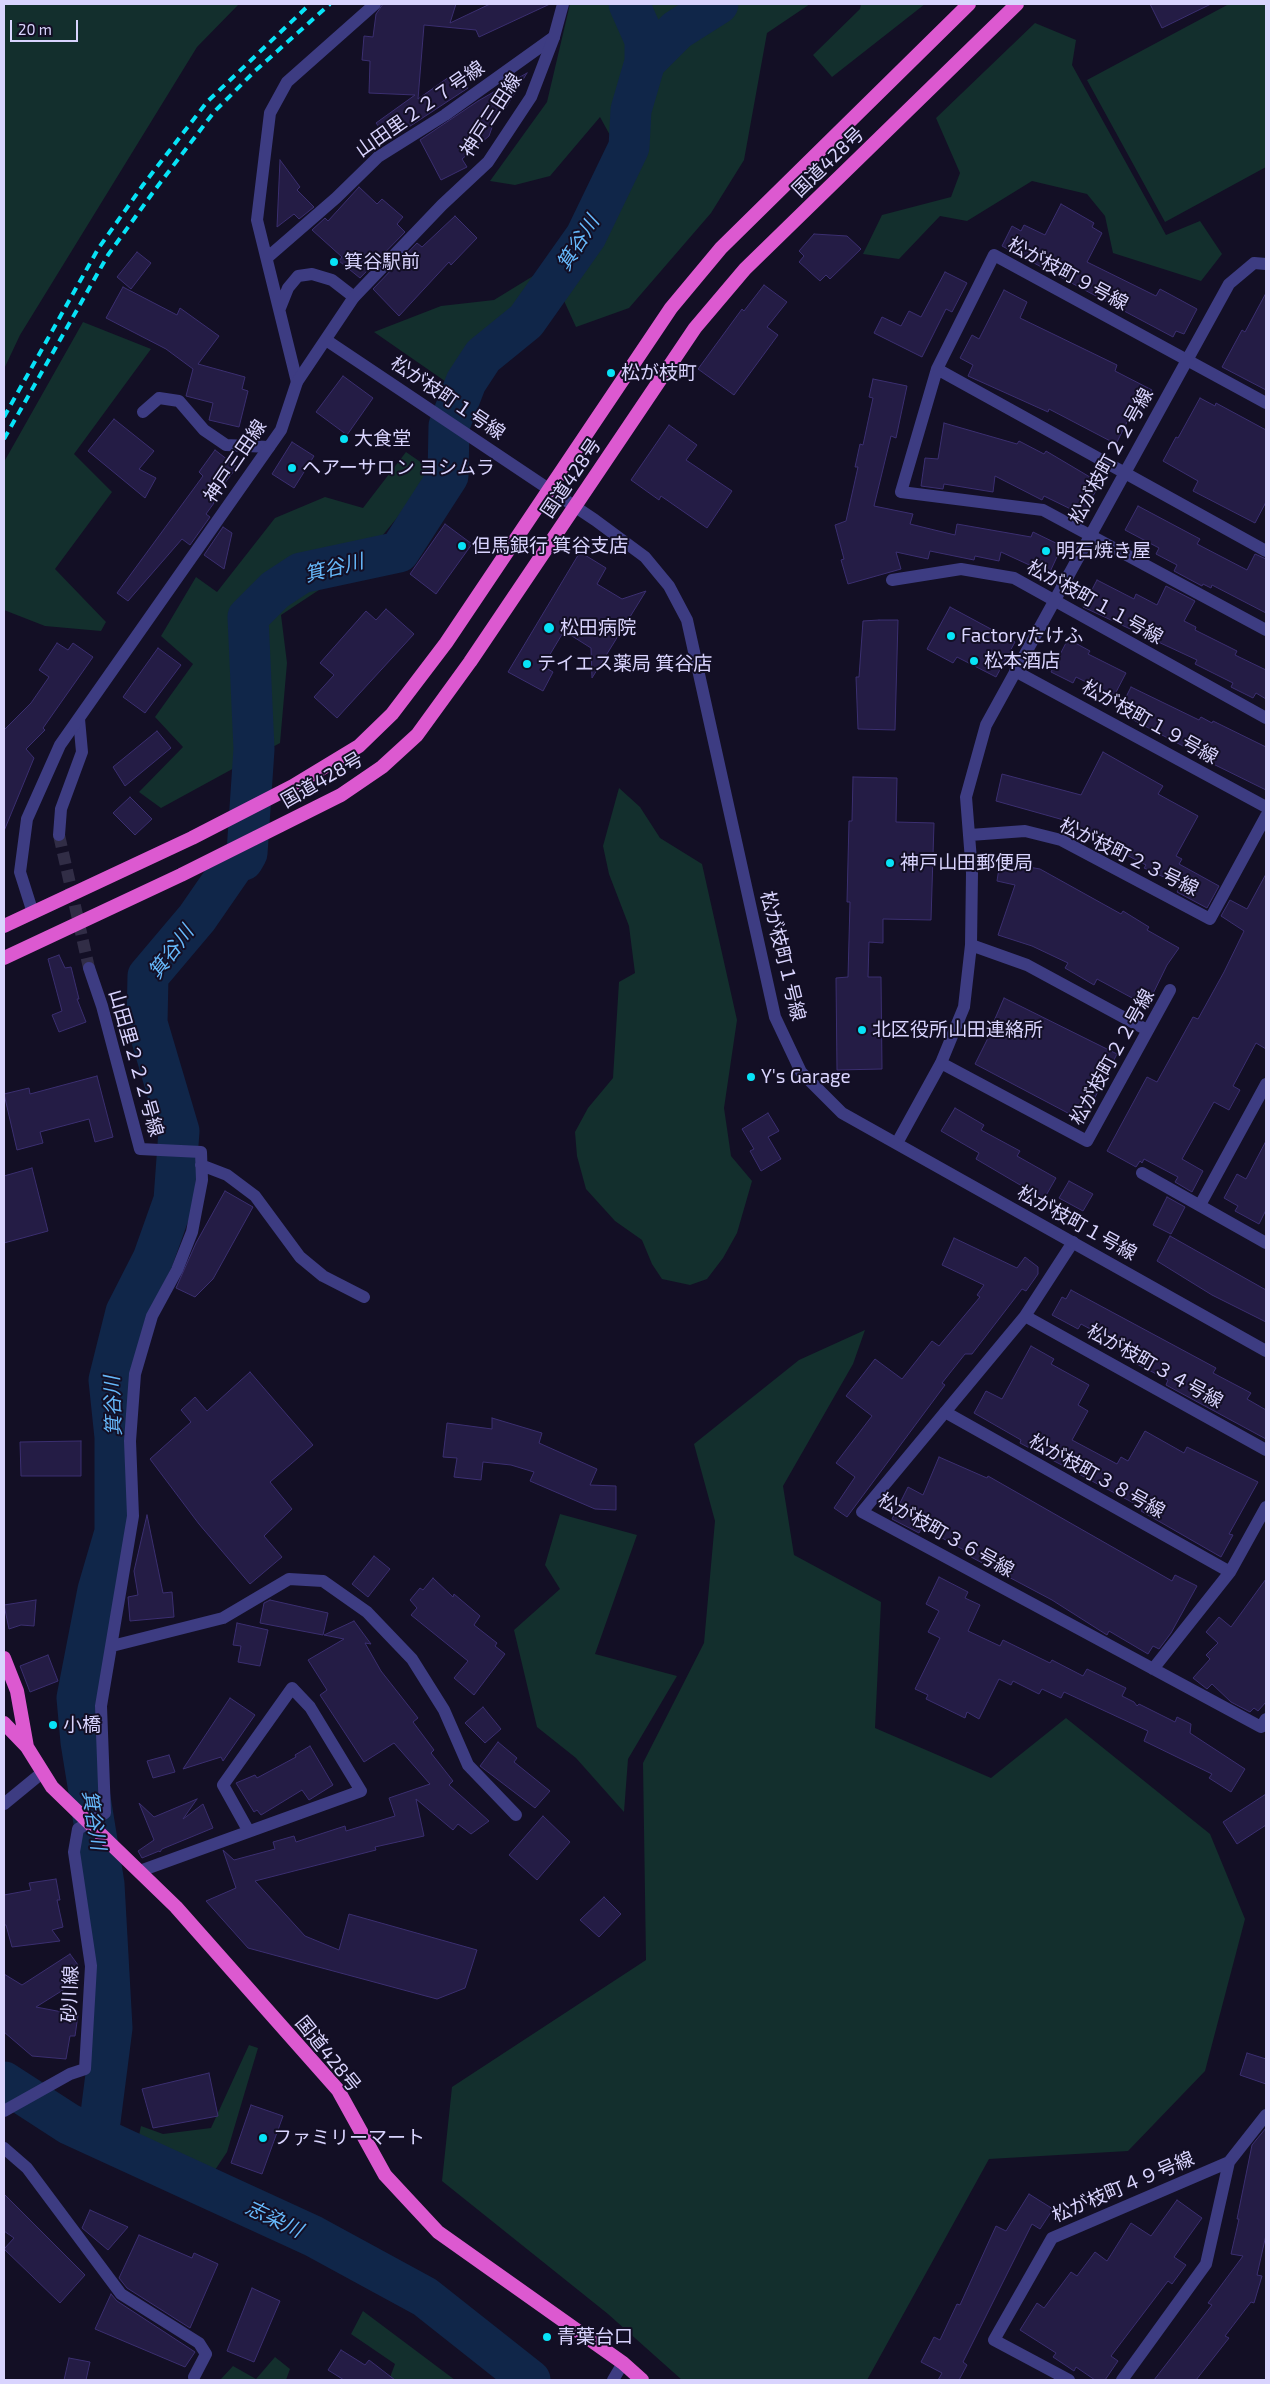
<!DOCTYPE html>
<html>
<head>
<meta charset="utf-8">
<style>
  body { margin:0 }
  #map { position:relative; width:1270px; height:2384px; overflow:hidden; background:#130f25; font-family:"Exo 2",sans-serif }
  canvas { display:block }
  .frame { position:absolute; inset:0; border:5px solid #d9d4fe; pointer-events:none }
  .scale { position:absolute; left:10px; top:20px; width:68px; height:22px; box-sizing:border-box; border:2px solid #d9d4fe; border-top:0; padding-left:6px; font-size:15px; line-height:18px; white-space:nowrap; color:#d9d4fe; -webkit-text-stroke:4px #130f25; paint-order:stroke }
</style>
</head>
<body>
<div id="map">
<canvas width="1270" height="2384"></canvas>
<div class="frame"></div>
<div class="scale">20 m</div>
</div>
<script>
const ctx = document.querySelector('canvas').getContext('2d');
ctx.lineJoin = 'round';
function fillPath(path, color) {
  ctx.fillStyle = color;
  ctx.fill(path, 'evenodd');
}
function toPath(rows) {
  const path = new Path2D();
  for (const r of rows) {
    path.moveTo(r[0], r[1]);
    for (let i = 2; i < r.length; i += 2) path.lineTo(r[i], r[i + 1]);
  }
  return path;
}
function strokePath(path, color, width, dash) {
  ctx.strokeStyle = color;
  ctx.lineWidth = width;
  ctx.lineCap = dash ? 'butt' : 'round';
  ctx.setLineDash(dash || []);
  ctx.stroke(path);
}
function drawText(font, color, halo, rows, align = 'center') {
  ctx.font = font + ' "Exo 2","Noto Sans JP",sans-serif';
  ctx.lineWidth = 4;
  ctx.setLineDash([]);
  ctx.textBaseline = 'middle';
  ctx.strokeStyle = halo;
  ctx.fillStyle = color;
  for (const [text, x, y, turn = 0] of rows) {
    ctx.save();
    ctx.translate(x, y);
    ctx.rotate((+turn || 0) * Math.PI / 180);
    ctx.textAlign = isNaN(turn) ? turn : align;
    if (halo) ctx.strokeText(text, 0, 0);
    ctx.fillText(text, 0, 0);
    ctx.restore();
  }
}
fillPath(toPath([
  [4,4,239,4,197,47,20,335,4,369],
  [570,4,810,4,767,33,744,160,711,213,629,308,576,327,560,292,526,307,465,358,452,386,374,332,441,306,494,300,551,265,603,238,633,177,600,117,550,176,515,185,490,181,547,102],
  [861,4,925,4,832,77,813,55,860,9],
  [1229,4,1266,4,1266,167,1165,222,1087,80],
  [1035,23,1076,40,1072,65,1166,235,1200,221,1222,254,1201,281,1113,253,1105,216,1087,194,1032,181,967,221,940,216,899,259,863,254,882,215,951,197,960,173,936,118],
  [83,322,151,349,74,454,112,492,55,569,106,622,101,631,45,626,4,610,4,462],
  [406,452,435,472,382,536,384,569,328,584,281,615,287,663,280,743,161,808,139,792,183,747,155,717,193,664,161,636,196,577,217,592,275,518,325,497,363,508],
  [619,788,640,807,660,838,702,864,737,1020,724,1108,731,1156,752,1181,737,1233,723,1258,707,1279,690,1285,662,1279,652,1264,642,1240,615,1221,586,1189,577,1156,575,1132,588,1108,613,1078,619,982,635,973,629,926,609,874,603,846],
  [865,1330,853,1364,783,1486,794,1555,881,1602,875,1728,991,1778,1066,1718,1210,1834,1245,1919,1205,2071,1128,2151,989,2159,867,2380,682,2380,608,2314,442,2181,452,2087,646,1960,643,1763,704,1643,715,1521,694,1444,799,1360],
  [560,1514,637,1535,595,1654,677,1676,628,1759,624,1812,576,1758,537,1727,514,1630,560,1589,545,1565],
  [249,2045,258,2048,227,2152,215,2170,137,2145,141,2126,163,2134,211,2128],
  [363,2311,455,2380,389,2380,395,2364,351,2334],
  [275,2357,290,2369,286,2380,221,2379,233,2366,256,2379]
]), '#132f2d');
strokePath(toPath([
  [645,62,677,30,718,4],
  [4,2082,69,2124,313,2236,425,2297,530,2380],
  [98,2137,112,2028,104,1884,81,1742,77,1698,98,1590,115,1532,115,1437,109,1380,126,1312,153,1259,174,1200,179,1131,147,1023,148,976,197,918,235,863,243,860,247,853,254,749,248,617,275,590,301,573,399,552,448,476,449,426,466,382,483,356,526,321,586,236,629,147,631,110,645,62,645,40,629,4]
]), '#102649', 41);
const building = toPath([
  [383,4,456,4,450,23,490,4,550,4,479,37,476,30,424,25,418,99,456,72,468,88,389,140,376,123,415,95,369,93,370,61,362,60,364,36,373,37,376,14,383,4],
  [1150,4,1211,4,1162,28,1150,4],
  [527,73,505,109,497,113,489,136,462,159,467,167,441,180,420,140,478,101,527,73],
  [280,160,300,187,297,190,314,207,299,219,294,214,277,227,280,160],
  [359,187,377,204,382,199,403,217,397,224,405,232,360,278,339,261,342,257,312,230,325,218,328,221,359,187],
  [1061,204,1094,223,1092,227,1102,233,1087,262,1156,296,1160,289,1197,309,1184,334,1176,331,1173,337,1002,246,1012,226,1021,231,1024,225,1045,235,1061,204],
  [455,216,477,238,451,265,449,262,399,316,373,289,417,243,422,247,455,216],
  [814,234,847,236,861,249,830,279,826,275,820,281,799,262,804,256,799,251,814,234],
  [137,252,151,263,131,289,117,277,137,252],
  [945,272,967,283,952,312,946,309,922,357,874,333,882,317,901,326,909,311,921,317,945,272],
  [764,285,787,302,767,327,778,335,734,395,698,369,742,309,744,311,764,285],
  [123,287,177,315,180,308,219,336,198,364,245,377,242,389,248,391,239,427,209,420,213,403,186,396,193,369,166,349,106,318,123,287],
  [1004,290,1027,302,1020,318,1117,365,1115,371,1152,390,1139,416,1132,412,1116,444,1049,409,1048,412,968,376,973,365,960,358,972,335,979,339,1004,290],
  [1266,293,1266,390,1222,367,1242,330,1245,332,1266,293],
  [343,376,373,398,347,435,316,412,343,376],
  [873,379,907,386,896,438,891,436,874,506,913,514,910,524,955,535,957,524,1031,537,1033,532,1062,546,1049,574,1001,552,999,561,975,556,974,560,930,551,928,559,896,552,901,569,848,584,841,560,844,559,835,525,846,521,858,467,855,467,860,444,863,445,873,398,869,397,873,379],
  [1200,398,1215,406,1216,403,1266,430,1266,502,1255,523,1193,491,1198,481,1163,461,1176,437,1178,438,1200,398],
  [114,419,154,451,139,469,156,478,145,498,88,451,114,419],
  [944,423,1017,444,1019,441,1044,454,1046,451,1100,483,1083,515,1044,496,1042,500,995,476,993,492,944,484,943,489,921,486,925,458,938,459,944,423],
  [669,425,697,445,686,460,732,491,707,528,661,496,659,500,631,480,669,425],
  [292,442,314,456,294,488,272,474,292,442],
  [215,450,237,467,211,501,214,503,206,514,210,517,190,545,182,539,128,601,117,593,203,476,199,472,215,450],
  [1138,506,1200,539,1197,544,1247,570,1255,554,1266,559,1266,613,1212,585,1211,588,1203,584,1202,586,1174,571,1177,565,1156,554,1159,548,1125,530,1138,506],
  [445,524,472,544,436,594,410,574,445,524],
  [223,527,232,533,224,569,204,555,223,527],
  [580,552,606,568,597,584,622,599,646,591,592,678,591,648,564,631,543,666,553,672,543,691,508,672,580,552],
  [1097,580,1134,599,1136,594,1157,605,1166,586,1195,601,1184,621,1196,627,1195,630,1237,651,1235,655,1266,670,1266,699,1256,693,1253,698,1231,687,1233,683,1195,664,1197,660,1083,607,1097,580],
  [950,607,1015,642,996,677,957,657,953,663,927,649,950,607],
  [386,609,414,634,337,718,314,697,334,675,320,663,366,611,376,620,386,609],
  [879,620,898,620,895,730,858,729,856,677,859,677,863,621,879,620],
  [1068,639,1090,651,1088,654,1126,673,1114,696,1076,677,1073,683,1051,672,1068,639],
  [57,643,68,650,73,643,93,657,43,728,45,730,26,749,34,758,4,831,4,730,31,703,49,677,39,670,57,643],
  [158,648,181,665,145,713,123,697,158,648],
  [1131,687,1199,720,1201,717,1212,723,1213,721,1266,747,1266,790,1203,759,1204,757,1122,714,1127,705,1123,703,1131,687],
  [157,731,171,748,125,786,113,767,157,731],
  [1103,752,1163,786,1158,794,1198,816,1176,856,1182,859,1179,864,1219,886,1207,908,1177,892,1181,885,1144,868,1146,865,1076,829,1078,824,996,801,1002,774,1081,795,1103,752],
  [853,777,897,778,896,822,934,823,931,920,883,919,883,943,869,942,868,977,881,977,882,1069,837,1070,836,978,848,977,850,902,847,902,849,821,852,821,853,777],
  [130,797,152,819,135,835,113,813,130,797],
  [1000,862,1040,869,1121,914,1123,911,1149,927,1147,930,1179,948,1167,965,1147,1006,1097,979,1094,985,1065,968,1068,963,1032,946,998,935,1015,885,997,881,1000,862],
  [1266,874,1266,1049,1256,1043,1233,1086,1240,1090,1229,1110,1214,1102,1182,1159,1203,1171,1192,1192,1175,1182,1178,1177,1144,1159,1142,1163,1140,1161,1136,1167,1107,1151,1147,1077,1157,1082,1193,1017,1198,1019,1224,972,1244,931,1221,916,1230,900,1247,909,1266,874],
  [59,955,65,968,71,967,79,999,77,999,86,1022,59,1032,52,1015,62,1011,48,959,59,955],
  [1004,998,1117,1054,1083,1121,975,1064,996,1022,994,1021,1004,998],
  [97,1076,113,1137,95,1142,89,1119,40,1132,43,1143,17,1150,4,1094,29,1088,30,1094,97,1076],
  [955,1108,984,1125,981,1130,1020,1151,1017,1156,1056,1178,1044,1199,976,1159,979,1153,941,1131,955,1108],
  [768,1113,779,1131,768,1137,781,1159,761,1171,750,1151,754,1149,742,1129,768,1113],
  [1266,1141,1266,1210,1259,1224,1235,1211,1238,1206,1224,1198,1237,1174,1246,1179,1266,1141],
  [32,1168,48,1231,4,1243,4,1176,32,1168],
  [1069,1181,1093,1194,1083,1211,1059,1198,1069,1181],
  [225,1191,253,1207,213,1279,195,1297,176,1288,196,1243,225,1191],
  [1167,1197,1185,1207,1171,1234,1153,1225,1167,1197],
  [1170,1236,1266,1290,1266,1322,1212,1295,1157,1261,1170,1236],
  [954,1238,1017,1268,1025,1257,1038,1267,1038,1274,1026,1291,1022,1289,972,1354,965,1354,942,1383,945,1385,847,1517,834,1508,855,1477,836,1463,872,1416,846,1396,875,1359,902,1379,932,1341,939,1346,980,1297,977,1295,984,1285,942,1265,954,1238],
  [1071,1290,1216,1368,1213,1373,1251,1393,1247,1399,1266,1410,1266,1439,1166,1385,1168,1380,1129,1360,1133,1352,1081,1324,1078,1329,1052,1315,1062,1297,1066,1299,1071,1290],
  [1031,1346,1054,1359,1051,1364,1089,1385,1078,1405,1088,1411,1072,1440,1117,1464,1121,1457,1128,1461,1145,1431,1184,1453,1187,1447,1258,1482,1229,1534,1233,1535,1221,1557,1141,1511,1143,1508,1020,1443,1021,1440,974,1413,986,1391,1002,1399,1031,1346],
  [250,1372,313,1445,270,1482,292,1509,264,1536,282,1557,250,1584,199,1524,150,1459,191,1422,181,1410,195,1397,207,1411,250,1372],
  [492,1418,542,1433,539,1443,597,1469,590,1485,616,1486,616,1510,595,1509,530,1481,534,1472,511,1465,483,1462,481,1480,454,1477,457,1458,443,1457,447,1423,492,1429,492,1418],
  [81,1441,81,1476,21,1476,20,1442,81,1441],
  [939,1457,987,1478,988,1476,1172,1581,1175,1575,1197,1586,1171,1633,1159,1649,1153,1646,1148,1654,1109,1631,1107,1635,1052,1600,971,1557,973,1555,922,1527,919,1533,892,1519,908,1487,923,1495,939,1457],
  [147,1515,163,1593,172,1592,174,1617,130,1621,128,1597,138,1595,134,1571,147,1515],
  [374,1556,390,1569,368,1597,352,1584,374,1556],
  [939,1577,968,1592,965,1598,980,1605,968,1631,1000,1646,1003,1640,1050,1663,1052,1660,1083,1676,1087,1669,1126,1688,1122,1696,1134,1702,1137,1706,1139,1704,1175,1722,1177,1717,1191,1724,1190,1733,1245,1769,1231,1792,1209,1778,1212,1774,1144,1741,1148,1731,1064,1692,1061,1698,1042,1689,1039,1694,1013,1681,1011,1685,999,1679,979,1719,967,1712,965,1718,926,1699,928,1695,915,1689,940,1638,928,1632,939,1611,926,1604,939,1577],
  [433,1578,453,1597,454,1594,480,1616,474,1625,497,1643,495,1646,505,1654,474,1695,454,1678,468,1661,411,1615,417,1608,410,1600,420,1588,423,1590,433,1578],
  [1266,1579,1266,1702,1258,1711,1254,1708,1250,1712,1231,1702,1212,1684,1207,1689,1193,1678,1210,1659,1206,1655,1218,1643,1206,1632,1219,1617,1231,1627,1266,1579],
  [36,1600,34,1626,21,1625,9,1629,4,1605,36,1600],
  [270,1600,328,1613,323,1635,260,1623,264,1603,270,1600],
  [354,1621,371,1644,365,1643,381,1671,418,1718,413,1722,434,1750,431,1753,453,1781,449,1785,489,1821,471,1834,458,1824,453,1830,416,1799,424,1836,375,1847,376,1850,255,1881,305,1936,339,1950,349,1914,477,1950,465,1988,437,1999,248,1948,206,1901,236,1888,223,1850,234,1860,275,1849,273,1842,294,1836,296,1842,345,1826,346,1831,395,1816,389,1798,430,1784,394,1743,364,1762,320,1695,327,1690,308,1660,344,1639,324,1635,354,1621],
  [237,1623,268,1630,260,1666,238,1662,241,1646,233,1645,237,1623],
  [48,1655,58,1681,30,1692,20,1666,48,1655],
  [230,1698,255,1715,223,1761,221,1757,183,1769,230,1698],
  [483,1707,501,1729,485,1743,465,1723,483,1707],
  [498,1742,517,1758,514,1762,550,1791,535,1808,480,1766,498,1742],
  [310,1746,333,1785,309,1800,302,1790,261,1815,257,1810,254,1812,236,1783,255,1775,257,1778,296,1757,295,1755,310,1746],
  [169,1755,175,1772,153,1778,147,1761,169,1755],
  [1266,1794,1266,1825,1237,1844,1223,1822,1266,1794],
  [197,1799,183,1819,203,1804,213,1828,162,1849,160,1852,159,1851,142,1858,138,1851,154,1840,139,1803,154,1817,197,1799],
  [543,1816,570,1842,537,1880,509,1855,543,1816],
  [56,1879,60,1900,57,1900,63,1927,52,1930,60,1941,12,1947,6,1925,4,1925,4,1895,31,1890,29,1883,56,1879],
  [604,1897,621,1914,599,1937,580,1920,604,1897],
  [70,1954,78,1965,79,1980,36,2007,78,2015,75,2036,70,2036,66,2059,32,2056,4,2032,4,1974,22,1985,70,1954],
  [1247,2053,1266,2059,1266,2084,1240,2075,1247,2053],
  [209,2073,218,2116,153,2128,142,2089,209,2073],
  [251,2105,283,2116,262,2174,231,2163,251,2105],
  [1266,2128,1266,2235,1257,2275,1262,2276,1254,2303,1251,2302,1225,2336,1229,2338,1196,2380,1154,2380,1212,2305,1208,2303,1243,2256,1231,2254,1239,2219,1237,2219,1252,2145,1266,2128],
  [4,2194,85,2275,60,2303,4,2249,14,2238,4,2231,4,2194],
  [1029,2194,1053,2209,1040,2229,1032,2224,963,2362,967,2365,959,2380,938,2380,942,2373,921,2362,934,2337,940,2340,957,2304,960,2305,996,2226,1006,2231,1029,2194],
  [1177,2200,1202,2218,1174,2257,1186,2265,1172,2284,1168,2281,1111,2356,1118,2361,1105,2380,1095,2380,1076,2367,1074,2371,1053,2357,1056,2353,1020,2330,1037,2303,1044,2308,1071,2272,1077,2276,1095,2252,1107,2261,1131,2223,1151,2236,1177,2200],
  [90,2210,128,2227,108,2250,82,2228,90,2210],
  [139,2235,192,2258,194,2253,218,2264,190,2328,127,2288,119,2278,139,2235],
  [252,2288,280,2301,254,2362,227,2351,252,2288],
  [111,2294,117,2301,195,2352,185,2367,95,2329,111,2294],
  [341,2350,365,2365,369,2360,395,2380,344,2380,328,2370,341,2350],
  [69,2358,90,2362,86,2380,64,2380,69,2358]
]);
fillPath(building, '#241c45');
strokePath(building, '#3b2f70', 1);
strokePath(toPath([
  [59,835,89,968]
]), '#312d46', 12, [12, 6]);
strokePath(toPath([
  [892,580,961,569,1014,578,1266,718]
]), '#3d3c82', 12);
strokePath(toPath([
  [268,257,336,198,378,157,445,115,554,37],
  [280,308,288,288,298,276,312,274,332,280,354,297],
  [937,369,901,492,1043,510,1266,630],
  [297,382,257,220,270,113,287,82,375,4],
  [1266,403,994,255,937,369,1266,551],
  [143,412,159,398,179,401,204,430,226,445,269,447],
  [1015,671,1266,807],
  [59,835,61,809,82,752,79,719],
  [970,835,1025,831,1061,840,1210,919,1266,816],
  [971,945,1027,965,1147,1030],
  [941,1063,1087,1141,1170,990],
  [897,1143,941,1063,964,1007,971,945,972,873,966,797,986,725,1229,284,1254,263,1266,264],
  [201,1165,227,1175,255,1196,300,1257,323,1276,364,1297],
  [1142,1173,1266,1243],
  [1200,1205,1266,1084],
  [1073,1242,1025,1316,862,1512,1261,1727,1266,1719],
  [1025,1316,1266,1450],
  [945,1412,1230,1572],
  [112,1646,223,1618,289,1579,323,1581,367,1612,412,1659,444,1710,468,1765,516,1815],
  [1153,1669,1230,1572,1266,1507],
  [4,1804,43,1772],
  [140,1871,361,1791,310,1707,292,1688,223,1785,248,1830],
  [4,2111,70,2074,85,2069,91,1966,74,1852,78,1829,105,1813,101,1706,133,1516,130,1441,135,1374,152,1316,177,1270,192,1232,202,1180,201,1152,140,1149,102,1006,89,968],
  [4,2148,27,2168,121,2294,199,2343,206,2354,194,2377],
  [1069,2380,994,2340,1052,2238,1229,2162],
  [1122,2380,1206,2264,1229,2162,1266,2115]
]), '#3d3c82', 12);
strokePath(toPath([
  [326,340,595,520,645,557,669,586,687,620,775,1017,801,1072,842,1113,1266,1351],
  [33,913,20,872,27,819,60,745,281,430,297,382,354,297,442,205,488,162,531,97,554,37,563,4],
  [613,2380,623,2363]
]), '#3d3c82', 12);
strokePath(toPath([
  [4,926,192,838,293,786,359,746,392,714,446,643,671,308,721,248,969,4],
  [4,958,181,875,341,795,382,767,417,735,470,662,695,328,745,269,1017,4],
  [4,1658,17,1691,27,1747],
  [4,1723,27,1747,52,1787,176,1907,338,2090,385,2175,438,2232,623,2363,642,2380]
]), '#dc59d0', 14);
strokePath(toPath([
  [4,417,98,249,143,185,207,102,310,4],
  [4,439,108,255,154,191,214,112,255,71,330,4]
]), '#07e3f7', 4, [8, 6]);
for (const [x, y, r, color] of [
  [334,262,5,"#07e3f7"],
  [611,373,5,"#07e3f7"],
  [344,439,5,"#07e3f7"],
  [292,468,5,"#07e3f7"],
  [462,546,5,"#07e3f7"],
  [1046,551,5,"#07e3f7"],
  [549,628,6,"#07e3f7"],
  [951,636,5,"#07e3f7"],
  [974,661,5,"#07e3f7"],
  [527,664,5,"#07e3f7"],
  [890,863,5,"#07e3f7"],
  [862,1030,5,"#07e3f7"],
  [751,1077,5,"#07e3f7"],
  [53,1725,5,"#07e3f7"],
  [263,2138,5,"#07e3f7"],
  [547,2337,5,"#07e3f7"]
]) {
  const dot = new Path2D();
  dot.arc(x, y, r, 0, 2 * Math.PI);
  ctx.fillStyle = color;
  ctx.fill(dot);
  strokePath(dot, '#130f25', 2);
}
drawText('19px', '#d9d4fe', '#130f25', [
  ["山田里２２７号線",420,109,-35],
  ["神戸三田線",491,115,-57],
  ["国道428号",828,162,-44],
  ["松が枝町９号線",1068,274,28],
  ["松が枝町１号線",448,398,34],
  ["松が枝町２２号線",1111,456,-61],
  ["神戸三田線",235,461,-56],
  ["国道428号",571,478,-56],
  ["松が枝町１１号線",1095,602,29],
  ["松が枝町１９号線",1150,722,29],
  ["国道428号",322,780,-30],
  ["松が枝町２３号線",1129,857,26],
  ["松が枝町１号線",783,956,76],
  ["松が枝町２２号線",1112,1057,-61],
  ["山田里２２２号線",136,1063,74],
  ["松が枝町１号線",1077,1223,29],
  ["松が枝町３４号線",1155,1366,29],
  ["松が枝町３８号線",1097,1476,29],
  ["松が枝町３６号線",946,1535,29],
  ["砂川線",70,1994,-88],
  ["国道428号",328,2054,51],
  ["松が枝町４９号線",1123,2187,-23]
]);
drawText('19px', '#d9d4fe', '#130f25', [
  ["箕谷駅前",344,262],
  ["松が枝町",621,373],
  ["大食堂",354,439],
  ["ヘアーサロン ヨシムラ",302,468],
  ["但馬銀行 箕谷支店",472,546],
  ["明石焼き屋",1056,551],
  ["松田病院",560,628],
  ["Factoryたけふ",961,636],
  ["松本酒店",984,661],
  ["テイエス薬局 箕谷店",537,664],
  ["神戸山田郵便局",900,863],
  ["北区役所山田連絡所",872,1030],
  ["Y's Garage",761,1077],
  ["小橋",63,1725],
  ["ファミリーマート",273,2138],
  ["青葉台口",557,2337]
], 'left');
drawText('italic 20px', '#66b8fa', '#130f25', [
  ["箕谷川",578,243,-58],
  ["箕谷川",334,568,-14],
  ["箕谷川",171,952,-53],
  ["箕谷川",113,1406,-92],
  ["箕谷川",94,1820,81],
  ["志染川",274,2219,25]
]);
</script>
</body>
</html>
